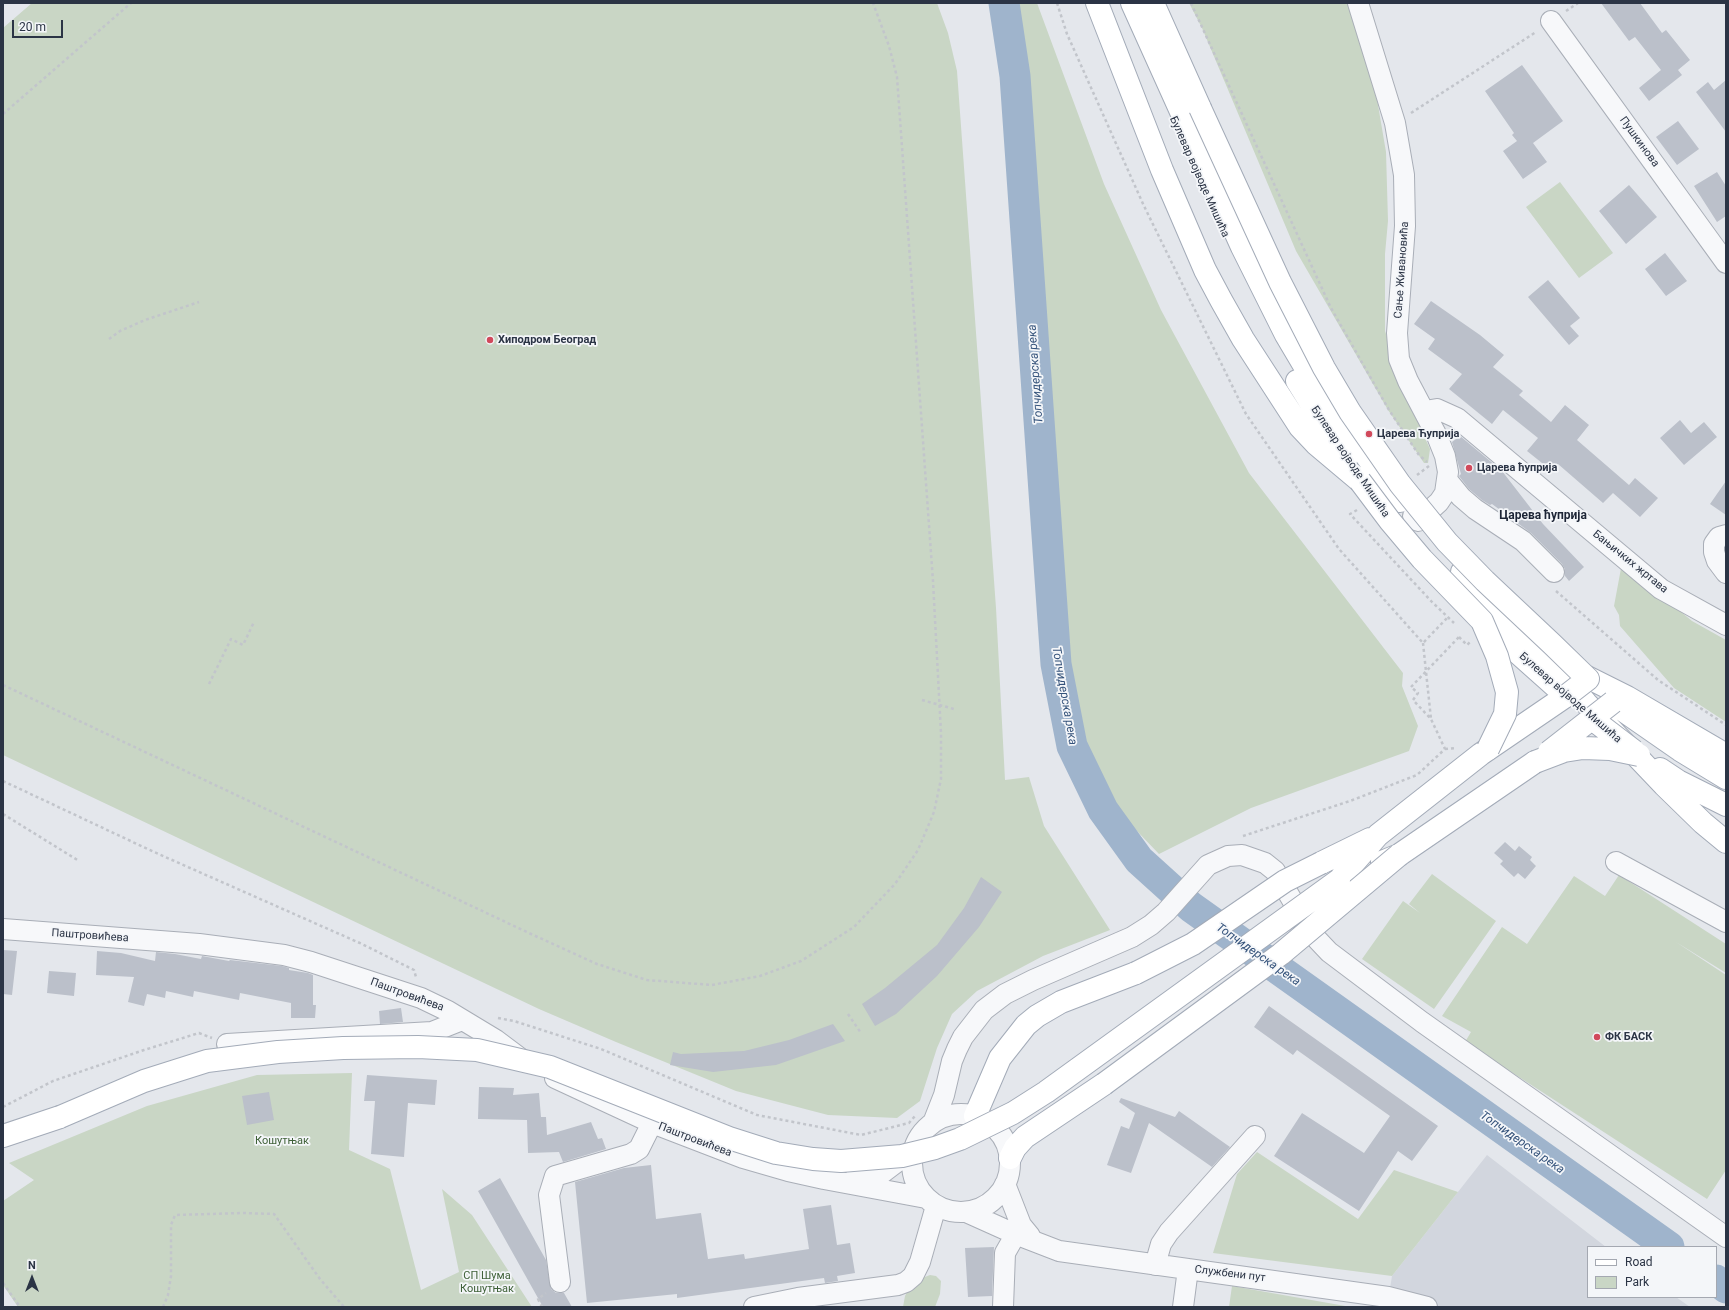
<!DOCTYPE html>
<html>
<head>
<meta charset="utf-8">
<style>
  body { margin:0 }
  #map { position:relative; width:1729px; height:1310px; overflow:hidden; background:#e4e7ec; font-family:Roboto,sans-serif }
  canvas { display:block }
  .frame { position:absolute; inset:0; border:4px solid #2b3445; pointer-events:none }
  .legend { position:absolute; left:1587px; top:1246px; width:130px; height:52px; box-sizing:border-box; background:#f4f6f9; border:1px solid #a4a8b1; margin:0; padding:5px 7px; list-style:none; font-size:12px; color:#2b3445 }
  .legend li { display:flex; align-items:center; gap:8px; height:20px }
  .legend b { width:20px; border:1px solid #a4a8b1 }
  .north { position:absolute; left:12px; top:1258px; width:40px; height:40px; -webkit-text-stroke:3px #f4f6f9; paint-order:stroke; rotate:0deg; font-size:11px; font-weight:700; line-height:16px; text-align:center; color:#2b3445 }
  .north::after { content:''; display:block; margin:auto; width:14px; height:18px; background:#2b3445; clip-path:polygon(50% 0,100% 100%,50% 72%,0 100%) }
  .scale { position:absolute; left:12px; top:20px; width:51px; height:18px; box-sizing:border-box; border:2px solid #2b3445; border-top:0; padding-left:5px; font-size:12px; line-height:14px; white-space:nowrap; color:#2b3445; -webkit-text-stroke:3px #f4f6f9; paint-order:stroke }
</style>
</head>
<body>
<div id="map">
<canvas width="1729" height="1310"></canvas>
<div class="frame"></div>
<ul class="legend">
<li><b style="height:5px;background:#fff"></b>Road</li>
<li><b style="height:11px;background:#c9d6c5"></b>Park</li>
</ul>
<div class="north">N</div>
<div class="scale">20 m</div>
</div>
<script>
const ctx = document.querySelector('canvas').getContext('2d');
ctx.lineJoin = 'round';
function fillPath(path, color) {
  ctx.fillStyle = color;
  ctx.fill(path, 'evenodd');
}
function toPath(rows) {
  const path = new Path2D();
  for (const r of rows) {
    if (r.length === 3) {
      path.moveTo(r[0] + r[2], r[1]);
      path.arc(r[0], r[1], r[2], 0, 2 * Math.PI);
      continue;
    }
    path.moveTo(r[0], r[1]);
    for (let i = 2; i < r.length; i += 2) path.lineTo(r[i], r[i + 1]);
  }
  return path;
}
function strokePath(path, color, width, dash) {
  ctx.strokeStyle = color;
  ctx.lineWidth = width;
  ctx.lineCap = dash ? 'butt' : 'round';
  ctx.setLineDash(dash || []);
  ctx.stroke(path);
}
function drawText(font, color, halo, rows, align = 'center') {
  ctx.font = font + ' Roboto,sans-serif';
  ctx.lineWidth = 3.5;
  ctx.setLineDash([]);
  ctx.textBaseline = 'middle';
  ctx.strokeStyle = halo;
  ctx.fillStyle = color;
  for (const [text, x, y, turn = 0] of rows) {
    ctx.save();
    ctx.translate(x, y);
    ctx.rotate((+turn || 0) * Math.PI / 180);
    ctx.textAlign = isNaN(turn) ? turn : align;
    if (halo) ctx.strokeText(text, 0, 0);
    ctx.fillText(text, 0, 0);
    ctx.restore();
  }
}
fillPath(toPath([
  [1487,1155,1606,1247,1588,1247,1588,1297,1676,1297,1690,1307,1387,1307,1392,1276]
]), '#d2d6de');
fillPath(toPath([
  [32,3,937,3,948,33,957,71,996,608,1005,780,1029,777,1044,826,1110,930,1043,956,977,991,952,1014,937,1048,920,1101,897,1118,828,1115,736,1091,616,1042,539,1009,3,755,3,28],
  [1013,3,1037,3,1104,184,1161,310,1249,473,1403,673,1402,686,1418,726,1409,751,1251,808,1159,854,1088,780,1059,601,1044,336,1018,22],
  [1189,3,1349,3,1377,99,1386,152,1388,221,1385,254,1385,331,1407,398,1430,449,1428,463,1424,463,1388,410,1296,251,1202,28],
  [1560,182,1613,253,1579,278,1526,207],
  [1622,563,1692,621,1726,640,1726,722,1674,688,1620,626,1619,615,1614,606],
  [1432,874,1496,921,1434,1009,1362,959,1403,901,1420,913,1409,904],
  [1619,875,1726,944,1726,973,1676,942,1726,975,1726,1170,1707,1199,1465,1042,1471,1032,1442,1016,1502,927,1527,944,1574,876,1605,896],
  [352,1073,349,1150,390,1169,421,1290,459,1272,442,1189,472,1215,532,1307,18,1307,3,1285,3,1201,34,1180,9,1163,147,1106,257,1075],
  [1257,1152,1358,1219,1394,1170,1458,1192,1392,1276,1213,1253,1237,1174],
  [930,1275,936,1276,941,1281,940,1294,935,1307,903,1307,905,1296,910,1286,917,1280],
  [1232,1286,1351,1307,1229,1307]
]), '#c9d6c5');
strokePath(toPath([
  [1004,3,1015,76,1056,664,1072,746,1103,810,1139,860,1191,907,1669,1247],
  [1716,1280,1726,1288]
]), '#9fb4cc', 31);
fillPath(toPath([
  [1601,3,1640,3,1662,33,1666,30,1690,60,1678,70,1682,75,1649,101,1639,88,1661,70,1635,37,1629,41],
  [1522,65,1563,121,1533,143,1547,162,1523,179,1503,151,1517,141,1512,135,1514,133,1485,91],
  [1726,80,1726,132,1696,92,1708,82,1714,90],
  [1678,121,1699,149,1677,165,1656,137],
  [1717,172,1726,186,1726,216,1717,222,1694,186],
  [1629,185,1657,217,1626,244,1599,211],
  [1665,253,1687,281,1666,296,1645,269],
  [1548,280,1580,318,1570,326,1579,336,1569,345,1528,297],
  [1431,301,1480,335,1504,355,1493,367,1523,391,1519,395,1551,422,1565,405,1589,425,1577,440,1629,485,1635,478,1658,498,1640,517,1613,493,1603,503,1558,464,1552,471,1527,451,1538,438,1503,410,1492,424,1449,389,1462,374,1428,349,1435,339,1414,324],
  [1680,420,1691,433,1704,422,1717,437,1684,465,1660,438],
  [1460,436,1502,471,1543,524,1584,567,1569,581,1565,576,1565,569,1562,564,1531,533,1492,504,1490,505,1482,500,1469,489,1459,476,1461,474,1452,442],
  [1726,481,1726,515,1710,504],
  [1505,842,1515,851,1519,846,1532,857,1530,860,1536,866,1525,879,1518,873,1514,877,1500,864,1503,861,1494,853],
  [981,877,1002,892,979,927,937,976,896,1014,875,1026,862,1004,885,988,937,945,964,908],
  [3,950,17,951,12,995,3,994],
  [97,951,121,953,155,961,156,952,175,954,201,959,202,956,229,961,230,960,282,966,289,968,289,970,308,973,313,975,313,1005,316,1005,315,1018,291,1018,291,1003,240,993,239,1000,194,991,193,997,166,991,165,998,147,994,144,1006,128,1002,134,977,96,975],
  [49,971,76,973,74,996,47,993],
  [1269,1006,1438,1126,1412,1161,1398,1151,1359,1211,1274,1156,1302,1113,1364,1153,1390,1116,1297,1050,1293,1055,1254,1027],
  [401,1008,403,1022,380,1024,379,1011],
  [833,1024,845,1041,776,1065,713,1072,670,1065,673,1052,681,1054,744,1051,789,1040],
  [367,1075,437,1080,435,1105,408,1103,404,1157,371,1154,375,1101,364,1101],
  [479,1087,514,1088,513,1095,539,1093,541,1117,546,1117,547,1135,591,1122,598,1139,602,1138,606,1149,563,1162,559,1152,528,1153,527,1120,478,1119],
  [269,1092,274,1120,247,1125,242,1096],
  [1121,1098,1175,1117,1179,1111,1230,1147,1212,1167,1149,1123,1131,1173,1107,1165,1121,1126,1129,1129,1135,1113,1119,1102],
  [651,1165,656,1219,701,1213,708,1259,744,1254,745,1259,809,1249,803,1209,831,1205,837,1245,850,1243,855,1273,837,1276,838,1281,825,1283,824,1278,677,1298,677,1294,587,1303,575,1182,624,1168],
  [500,1178,546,1260,551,1289,556,1293,564,1293,572,1307,543,1307,478,1191],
  [994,1247,992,1296,968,1297,965,1248]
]), '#bbc0ca');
const minor = toPath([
  [1358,3,1395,123,1404,175,1405,226,1397,333,1399,359,1408,381,1437,436,1445,456,1448,472,1445,493,1439,502,1418,521,1413,516],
  [1551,21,1726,263],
  [1425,411,1437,409,1457,418,1661,589,1726,625],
  [1448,481,1461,497,1475,509,1523,541,1554,572],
  [1726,535,1719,537,1714,544,1714,552,1717,561,1726,573],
  [1616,862,1726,922],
  [3,929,199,944,284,955,311,962,421,998,448,1011,496,1040,524,1061],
  [227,1044,432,1032,462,1020],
  [555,1078,652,1123,743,1158,788,1171,824,1179,926,1198],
  [961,1163,49],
  [933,1123,944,1095,952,1061,957,1049,963,1037,984,1010,1005,994,1033,980,1132,937,1151,925,1166,912,1208,865,1228,856,1242,855,1265,863,1275,871,1312,934,1329,952,1422,1022,1726,1237],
  [854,1179,881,1174,910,1152],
  [1005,1184,1021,1225,1030,1236],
  [966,1212,1015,1234,1059,1251,1388,1297,1427,1307],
  [1155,1265,1161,1244,1169,1232,1255,1136],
  [560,1282,549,1195,555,1176,631,1154,639,1149,652,1123],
  [754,1307,798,1298,898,1285,906,1282,913,1276,920,1262,936,1206],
  [1003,1307,1005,1253,1021,1225],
  [1183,1307,1188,1269]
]);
const major = toPath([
  [1097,3,1162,170,1205,270,1221,300,1243,339,1300,427,1316,444,1360,481],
  [1132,3,1242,247,1286,335,1315,384,1346,429,1400,501],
  [1153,3,1200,108],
  [1297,381,1346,460],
  [1462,572,1491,603,1537,646,1586,703,1664,785,1703,823,1726,842],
  [1482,621,1565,695],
  [1571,669,1627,697,1726,755],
  [1618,707,1680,750,1726,778],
  [1660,769,1678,781,1726,805],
  [1382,862,1399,855,1535,762],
  [1321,863,1370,839],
  [1339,880,1378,835,1481,754,1566,696],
  [975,1116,1000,1058,1026,1025,1037,1016,1061,1002,1136,973],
  [3,1136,60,1117],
  [1010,1158,1015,1148,1025,1137,1104,1084]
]);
strokePath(minor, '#a9aeb7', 22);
strokePath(major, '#a3abb8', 24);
strokePath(toPath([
  [1057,3,1067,34,1144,206,1246,414,1339,549,1423,643,1448,617],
  [1191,3,1331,308,1389,410,1419,455,1427,462],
  [1566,11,1578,3],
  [1411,113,1536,32],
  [3,114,131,3],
  [109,339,120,331,145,320,199,302],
  [1417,475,1429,466],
  [1357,510,1350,514,1432,602,1454,623],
  [1556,591,1658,680,1726,725],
  [1459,637,1467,645,1470,642],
  [1423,643,1431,719],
  [209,684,231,639,243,645,254,622],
  [3,685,531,934,597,964,647,980,712,985,760,976,801,961,854,927,895,884,918,850,934,812,941,779,941,733,933,581,897,77,889,46,873,3],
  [922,700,954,709],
  [1445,749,1456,748],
  [3,781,154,852,362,944,414,970,416,977],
  [3,814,79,861],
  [1243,836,1350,801,1417,775,1445,749,1431,719,1413,700,1418,693,1411,687],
  [848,1014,861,1033],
  [498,1018,514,1021,601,1049,757,1115,861,1135,909,1123,915,1116],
  [3,1107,53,1081,144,1050,199,1033,212,1038],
  [3,1283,20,1307],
  [163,1307,168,1295,171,1276,171,1225,175,1215,243,1213,274,1214,320,1279,344,1307],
  [542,1307,538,1299,546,1293]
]), '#c2c5cb', 2.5, [3, 3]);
strokePath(minor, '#f7f8fa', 20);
strokePath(major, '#fff', 22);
const majorBridge = toPath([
  [1200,108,1280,282,1324,368,1350,412,1400,484,1447,542,1485,581,1552,644,1588,679,1566,696],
  [1360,481,1390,521,1422,559,1482,621,1497,656,1507,692,1505,714,1488,749],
  [1592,719,1634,751],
  [1549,752,1613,702],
  [1535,762,1564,751,1583,748,1610,749,1639,755],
  [1136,973,1193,944,1285,881,1321,863],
  [1104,1084,1281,954,1399,855],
  [60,1117,144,1081,207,1061,278,1052,343,1048,418,1047,477,1050,550,1067,729,1138,776,1153,813,1159,841,1161,902,1156,935,1148,960,1139,1013,1113,1046,1092,1339,880]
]);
strokePath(majorBridge, '#a3abb8', 24, []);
strokePath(toPath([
  [1411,687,1459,637]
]), '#c2c5cb', 2.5, [3, 3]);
strokePath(majorBridge, '#fff', 22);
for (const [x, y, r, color] of [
  [490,340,4,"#d1495b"],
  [1369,434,4,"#d1495b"],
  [1469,468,4,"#d1495b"],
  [1597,1037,4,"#d1495b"]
]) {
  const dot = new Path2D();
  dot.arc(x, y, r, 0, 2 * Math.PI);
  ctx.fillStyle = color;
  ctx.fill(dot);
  strokePath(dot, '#f4f6f9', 1.5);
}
drawText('11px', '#2b3445', '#f4f6f9', [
  ["Пушкинова",1639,142,54],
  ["Булевар војводе Мишића",1199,177,66],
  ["Сање Живановића",1402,270,-86],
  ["Булевар војводе Мишића",1350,462,56],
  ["Бањичких жртава",1630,562,39],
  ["Булевар војводе Мишића",1570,698,41],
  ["Паштровићева",90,936,4],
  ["Паштровићева",407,995,20],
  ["Паштровићева",695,1140,21],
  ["Службени пут",1230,1274,7]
]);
drawText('bold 11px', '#2b3445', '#f4f6f9', [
  ["Хиподром Београд",498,340],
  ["Царева Ћуприја",1377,434],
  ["Царева ћуприја",1477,468],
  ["ФК БАСК",1605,1037]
], 'left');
drawText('11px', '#3f6138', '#f4f6f9', [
  ["Кошутњак",282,1141],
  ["СП Шума",487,1276],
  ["Кошутњак",487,1289]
]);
drawText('italic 12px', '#34527a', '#f4f6f9', [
  ["Топчидерска река",1036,374,-94],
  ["Топчидерска река",1064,696,80],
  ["Топчидерска река",1258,955,35],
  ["Топчидерска река",1522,1143,35]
]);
drawText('bold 12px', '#1d2536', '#f4f6f9', [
  ["Царева ћуприја",1543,516]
]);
</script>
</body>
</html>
